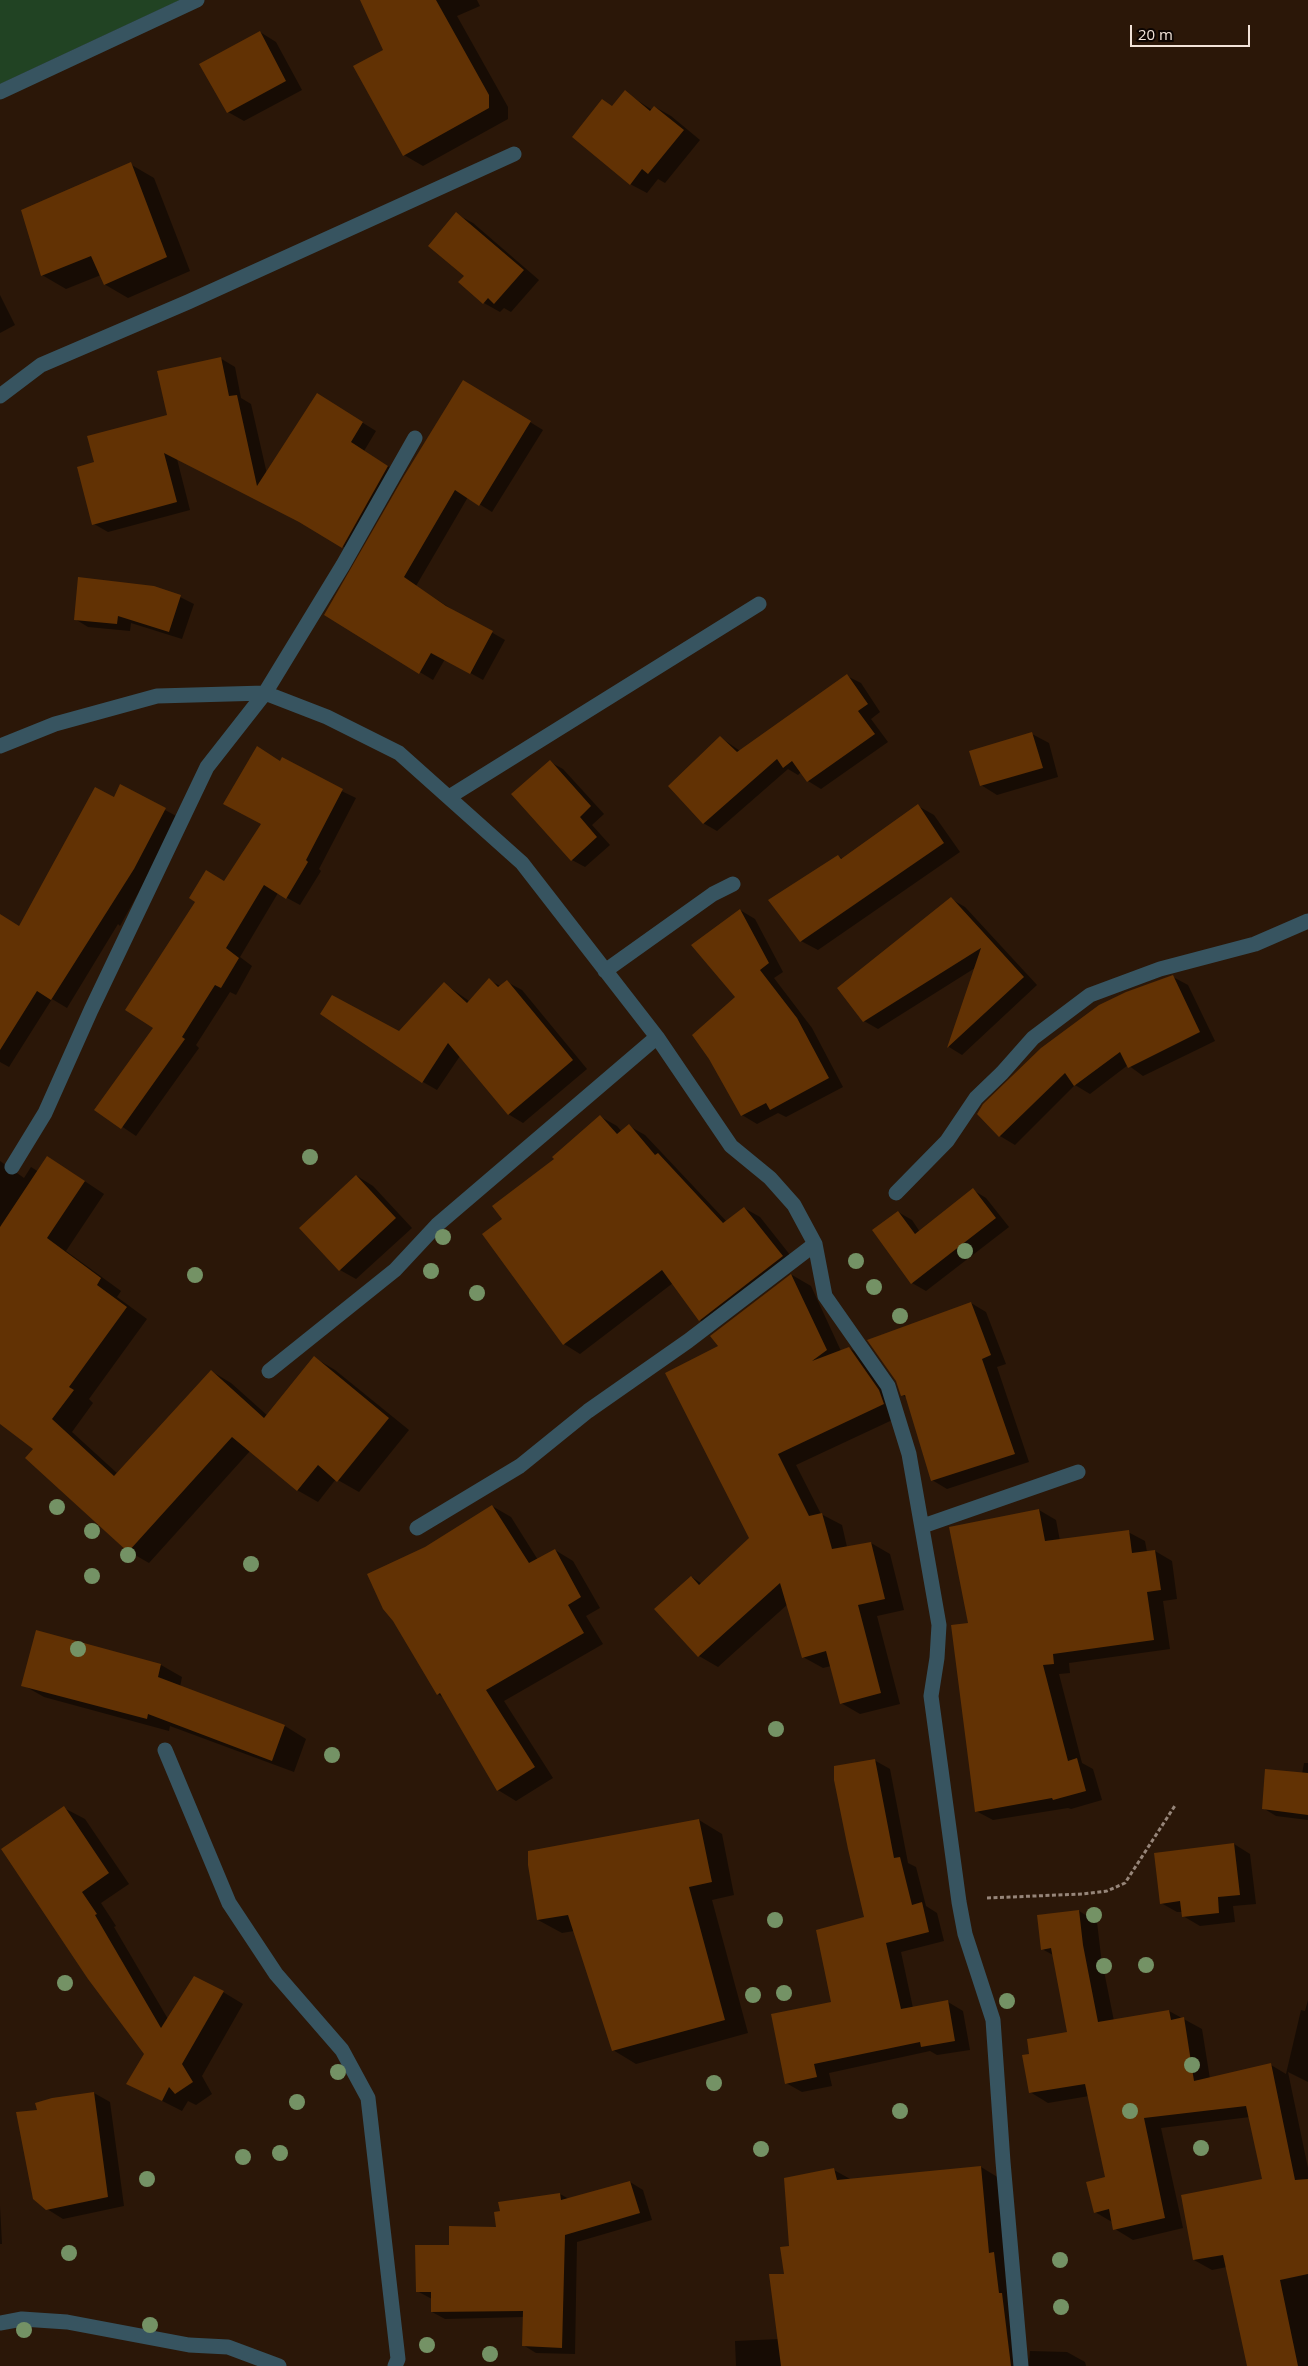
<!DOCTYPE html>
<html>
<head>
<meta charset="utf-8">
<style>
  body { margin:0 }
  #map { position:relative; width:1308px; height:2366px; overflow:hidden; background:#2b1708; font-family:"Open Sans",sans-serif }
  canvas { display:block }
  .scale { position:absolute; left:1130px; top:25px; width:120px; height:22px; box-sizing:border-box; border:2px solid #f2e3d9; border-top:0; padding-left:6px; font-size:15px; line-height:18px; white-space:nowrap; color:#f2e3d9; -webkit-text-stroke:4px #0d0502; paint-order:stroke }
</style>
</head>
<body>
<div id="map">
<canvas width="1308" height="2366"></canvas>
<div class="scale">20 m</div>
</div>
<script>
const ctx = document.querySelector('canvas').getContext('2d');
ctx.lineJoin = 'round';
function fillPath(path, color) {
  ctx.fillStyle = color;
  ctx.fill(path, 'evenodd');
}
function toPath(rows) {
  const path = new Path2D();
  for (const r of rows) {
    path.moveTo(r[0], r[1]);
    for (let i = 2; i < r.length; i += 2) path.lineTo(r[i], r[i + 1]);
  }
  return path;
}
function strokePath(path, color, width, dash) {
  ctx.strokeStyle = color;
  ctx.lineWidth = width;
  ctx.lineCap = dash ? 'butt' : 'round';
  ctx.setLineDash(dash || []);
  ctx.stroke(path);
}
fillPath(toPath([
  [0,0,180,0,0,84]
]), '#214323');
fillPath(toPath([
  [361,0,477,0,480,6,457,16,508,107,508,119,423,166,404,155,385,50],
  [260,32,276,42,302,90,244,121,228,112],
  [625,92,652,110,655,107,671,116,700,140,665,183,658,179,647,193,630,184,613,107],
  [130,164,154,178,190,271,128,298,104,284,101,275,66,289,42,275],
  [456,214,473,223,539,280,511,312,504,308,500,312,484,303,460,282,466,276],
  [0,295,15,325,0,333],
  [220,358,235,367,241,398,251,404,267,474,331,403,376,431,364,451,402,475,357,555,311,527,177,459,190,510,108,532,94,524,168,416],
  [476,389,543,430,492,512,468,497,416,586,456,612,505,640,483,680,445,659,433,680,325,615],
  [180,597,194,604,182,639,131,623,130,631,88,627,75,619],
  [847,676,861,683,880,712,871,719,888,742,821,789,808,781,801,772,798,775,788,769,717,831,703,823,720,737,740,751],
  [1032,734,1049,743,1058,777,997,795,981,785],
  [281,762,356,798,319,869,321,871,300,905,278,893,240,957,252,966,236,995,230,992,196,1045,199,1048,136,1136,96,1109,154,1028,224,883,262,824],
  [550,762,563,769,604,814,592,825,610,845,585,867,572,860],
  [120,786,180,818,120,926,118,924,67,1008,52,999,9,1067,0,1062,0,935,20,927,114,799],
  [918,806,934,815,960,852,818,950,801,941,838,856,843,859],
  [951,899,965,907,1037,985,962,1055,949,1047,975,968,878,1029,864,1021],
  [740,910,755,919,783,972,774,978,812,1028,843,1087,786,1117,778,1113,757,1124,742,1115,737,997],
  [1173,977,1188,985,1215,1041,1143,1076,1128,1065,1090,1094,1075,1085,1015,1145,1000,1136,978,1114],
  [489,980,500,986,507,982,522,990,587,1069,523,1123,508,1114,460,1056,437,1090,423,1082,445,984,469,1001],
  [601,1117,617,1126,622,1132,629,1126,645,1135,727,1222,744,1208,760,1217,798,1265,716,1329,700,1320,673,1283,580,1354,564,1344,484,1234,504,1219,556,1160],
  [0,1161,24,1178,31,1167,39,1172,68,1170,104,1194,66,1251,121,1291,117,1297,147,1319,89,1399,93,1403,72,1432,118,1474,211,1371,231,1383,268,1416,315,1358,335,1370,409,1430,359,1492,336,1479,318,1502,297,1490,250,1451,149,1563,128,1551,34,1449,0,1423],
  [357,1176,373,1186,412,1228,356,1279,340,1270],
  [973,1190,986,1198,1009,1227,926,1291,912,1283,898,1212,912,1220,920,1232],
  [792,1275,811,1286,841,1351,849,1348,869,1360,903,1415,796,1465,821,1514,842,1525,847,1547,871,1543,890,1554,904,1610,877,1616,900,1704,860,1714,841,1703,831,1666,823,1668,803,1657,788,1604,718,1667,699,1656,656,1609,692,1577,702,1584,751,1538,720,1346],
  [971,1303,986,1312,1006,1364,997,1367,1029,1462,947,1489,932,1480,907,1398,902,1395],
  [492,1506,511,1517,538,1560,555,1550,573,1561,600,1608,586,1616,603,1644,504,1701,553,1778,516,1801,498,1790,444,1698,438,1694,425,1548],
  [1039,1510,1056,1520,1060,1541,1128,1532,1145,1541,1147,1552,1155,1551,1172,1561,1177,1599,1163,1601,1170,1649,1069,1663,1070,1673,1059,1674,1082,1763,1093,1769,1102,1800,1071,1809,1068,1808,993,1820,976,1811,969,1624],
  [36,1632,161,1665,182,1677,180,1687,285,1726,306,1739,294,1772,170,1726,169,1731,44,1697,23,1685],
  [874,1760,890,1769,908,1863,916,1867,926,1906,937,1913,944,1941,901,1952,913,2008,948,2002,963,2011,970,2050,937,2055,930,2051,829,2073,832,2086,802,2092,786,2083,832,2003,865,1918],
  [1304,1763,1308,1763,1308,1820,1276,1816,1263,1808,1302,1774],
  [64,1808,85,1819,129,1884,101,1903,116,1926,114,1927,168,2019,223,1992,243,2004,202,2076,212,2094,196,2105,188,2101,182,2111,127,2083,146,2054,89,1978],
  [699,1820,722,1834,734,1895,712,1900,748,2033,636,2064,613,2050,574,1931,562,1933,538,1920],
  [1234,1844,1250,1854,1256,1904,1233,1906,1235,1922,1200,1926,1183,1916,1183,1912,1177,1912,1161,1903],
  [1079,1911,1097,1922,1101,1956,1114,2021,1169,2011,1202,2029,1210,2079,1271,2065,1286,2074,1301,2010,1305,2011,1308,2000,1308,2082,1288,2072,1308,2168,1308,2366,1248,2366,1227,2267,1212,2270,1194,2260,1264,2180,1250,2117,1161,2128,1183,2228,1133,2240,1115,2229,1112,2222,1095,2212,1106,2178,1089,2096,1048,2103,1030,2092,1030,2055,1068,2033,1053,1955,1042,1949],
  [94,2093,110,2102,124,2206,63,2219,47,2209,38,2111],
  [981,2167,999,2178,1029,2364,1030,2351,1067,2352,1085,2362,1086,2366,736,2366,735,2341,779,2339,790,2247,834,2170,852,2180],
  [630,2182,643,2190,652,2220,577,2242,575,2354,536,2353,523,2345,524,2317,445,2319,432,2312,432,2299,417,2291,450,2246,497,2229,501,2212,499,2203,560,2194,569,2199],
  [0,2206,2,2244,0,2244]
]), '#0007');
fillPath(toPath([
  [360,0,436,0,489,95,489,108,403,156,353,66,383,50],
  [260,31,286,81,227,113,199,64],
  [625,90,650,111,654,106,684,130,648,174,642,169,630,185,572,137,602,99,612,106],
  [131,162,167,257,104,285,91,256,41,276,21,210],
  [456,212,524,270,494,304,488,298,483,304,458,282,464,276,428,246],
  [221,357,229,396,237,395,257,486,317,393,363,422,351,442,388,466,342,548,299,522,164,453,177,502,92,525,77,467,94,462,87,436,167,415,157,371],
  [463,380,531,421,479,506,455,490,404,577,446,606,493,631,470,674,431,653,419,674,324,615,404,476],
  [78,577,154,586,181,595,169,632,118,616,117,624,74,620],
  [847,674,868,704,858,711,875,734,807,782,792,761,783,768,777,759,703,824,668,786,720,736,737,752],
  [1032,732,1043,768,980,786,969,751],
  [257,746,280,761,282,757,343,789,306,860,308,862,286,899,264,885,226,948,239,958,221,988,215,985,182,1037,185,1039,121,1129,94,1110,153,1028,125,1010,195,902,189,898,206,870,224,881,261,824,223,804],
  [550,760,591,806,580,817,597,837,571,861,511,794],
  [120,784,166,808,134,869,51,1000,37,991,0,1050,0,914,19,926,95,787,114,797],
  [918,804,944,843,800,942,768,900,838,855,841,859],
  [951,897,1024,977,947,1048,981,948,863,1022,837,988],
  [740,909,769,963,760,970,797,1018,829,1078,770,1110,766,1103,741,1116,709,1059,692,1035,735,997,691,945],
  [1173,975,1200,1032,1128,1068,1120,1052,1074,1086,1065,1073,999,1137,977,1114,983,1104,1041,1048,1099,1005,1126,992],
  [489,978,498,987,507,980,573,1060,508,1115,448,1043,422,1083,320,1014,332,995,399,1031,444,982,467,1003],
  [600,1115,617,1134,629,1124,655,1155,658,1153,723,1223,744,1207,783,1256,699,1321,662,1270,563,1345,482,1234,502,1219,492,1206,554,1159,552,1157],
  [47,1156,85,1181,47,1238,101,1278,97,1285,127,1307,69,1387,74,1390,52,1419,114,1476,211,1370,264,1418,314,1356,389,1418,337,1482,318,1465,297,1491,232,1437,128,1552,25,1458,33,1449,0,1424,0,1227],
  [356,1175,396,1218,339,1271,299,1228],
  [973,1188,996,1218,911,1284,872,1230,898,1211,915,1234],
  [791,1274,827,1350,812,1361,849,1347,879,1390,884,1404,778,1454,809,1516,822,1513,832,1549,871,1542,885,1599,858,1605,881,1693,840,1704,826,1651,802,1658,780,1583,698,1657,654,1609,691,1576,699,1585,749,1538,665,1373,718,1346,710,1336],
  [971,1302,991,1355,982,1359,1015,1454,931,1481,905,1395,901,1396,896,1381,867,1340],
  [492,1505,529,1563,555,1549,581,1597,568,1605,584,1633,486,1690,535,1767,497,1791,440,1693,437,1695,393,1621,383,1609,367,1574,425,1547],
  [1039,1509,1045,1541,1129,1530,1132,1553,1155,1550,1161,1590,1147,1592,1154,1640,1053,1654,1054,1664,1043,1665,1068,1761,1077,1758,1086,1791,1053,1800,1052,1798,975,1812,951,1625,968,1623,949,1527],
  [36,1630,161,1664,158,1677,285,1725,272,1761,148,1714,147,1719,21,1686],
  [875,1759,894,1858,900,1857,912,1905,922,1902,929,1932,886,1943,901,2009,948,2000,955,2041,921,2047,920,2042,814,2064,817,2077,785,2084,771,2014,831,2002,816,1930,864,1917,848,1849,834,1780,834,1766],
  [1265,1769,1308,1773,1308,1815,1262,1809],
  [64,1806,109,1873,82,1892,97,1914,95,1915,161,2028,194,1976,224,1991,182,2064,193,2082,175,2094,169,2087,162,2101,126,2084,144,2054,88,1979,1,1849],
  [699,1819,712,1882,689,1887,725,2020,612,2051,568,1915,537,1920,528,1865,528,1851],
  [1234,1843,1240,1895,1218,1897,1219,1913,1182,1917,1180,1901,1160,1904,1154,1853],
  [1079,1910,1083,1945,1098,2022,1169,2010,1171,2020,1184,2017,1194,2081,1271,2063,1295,2180,1308,2179,1308,2274,1280,2280,1298,2366,1247,2366,1223,2255,1193,2260,1181,2195,1262,2179,1246,2106,1144,2118,1165,2218,1113,2230,1109,2209,1094,2213,1086,2182,1105,2177,1085,2084,1029,2093,1022,2055,1029,2054,1027,2039,1067,2032,1051,1948,1041,1950,1037,1915],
  [94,2092,108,2197,46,2210,33,2199,16,2112,37,2110,35,2103,52,2098],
  [981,2166,989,2253,994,2252,999,2293,1002,2293,1011,2366,781,2366,769,2274,784,2274,780,2247,789,2246,784,2178,834,2168,837,2180],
  [630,2181,640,2213,565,2235,562,2348,522,2346,523,2311,431,2312,431,2292,416,2292,415,2245,449,2245,449,2226,496,2227,494,2212,500,2211,498,2202,560,2193,561,2200]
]), '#623204');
strokePath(toPath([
  [987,1898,1082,1894,1107,1891,1125,1883,1176,1804]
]), '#968579', 3, [4, 2.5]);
strokePath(toPath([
  [0,92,197,0],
  [0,396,41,365,188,302,514,154],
  [0,746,55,724,157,696,265,693,327,717,399,753,522,863,657,1037,731,1146,770,1178,794,1205,815,1244,825,1296,888,1386,909,1454,939,1625,937,1658,931,1696,959,1902,965,1934,993,2020,1003,2162,1021,2366],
  [449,797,759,604],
  [605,971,713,894,733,884],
  [12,1167,45,1113,91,1010,207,767,265,693,343,565,415,438],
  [896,1193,947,1141,976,1098,1002,1073,1033,1038,1090,995,1160,969,1255,944,1308,921],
  [269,1371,395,1270,437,1225,657,1037],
  [923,1526,1078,1472],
  [417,1528,520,1466,588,1411,688,1341,815,1244],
  [165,1750,229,1903,276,1974,342,2050,368,2098,398,2359,395,2366],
  [0,2323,22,2319,67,2322,189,2345,228,2347,279,2366]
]), '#375460', 15);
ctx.fillStyle = '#749265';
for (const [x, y] of [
  [310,1157],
  [443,1237],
  [965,1251],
  [856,1261],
  [431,1271],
  [195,1275],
  [874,1287],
  [477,1293],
  [900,1316],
  [57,1507],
  [92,1531],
  [128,1555],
  [251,1564],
  [92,1576],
  [78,1649],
  [776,1729],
  [332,1755],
  [1094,1915],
  [775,1920],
  [1146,1965],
  [1104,1966],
  [65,1983],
  [784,1993],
  [753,1995],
  [1007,2001],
  [1192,2065],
  [338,2072],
  [714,2083],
  [297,2102],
  [900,2111],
  [1130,2111],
  [1201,2148],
  [761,2149],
  [280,2153],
  [243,2157],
  [147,2179],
  [69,2253],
  [1060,2260],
  [1061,2307],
  [150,2325],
  [24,2330],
  [427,2345],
  [490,2354]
]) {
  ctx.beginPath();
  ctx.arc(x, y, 8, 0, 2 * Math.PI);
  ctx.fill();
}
</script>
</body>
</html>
